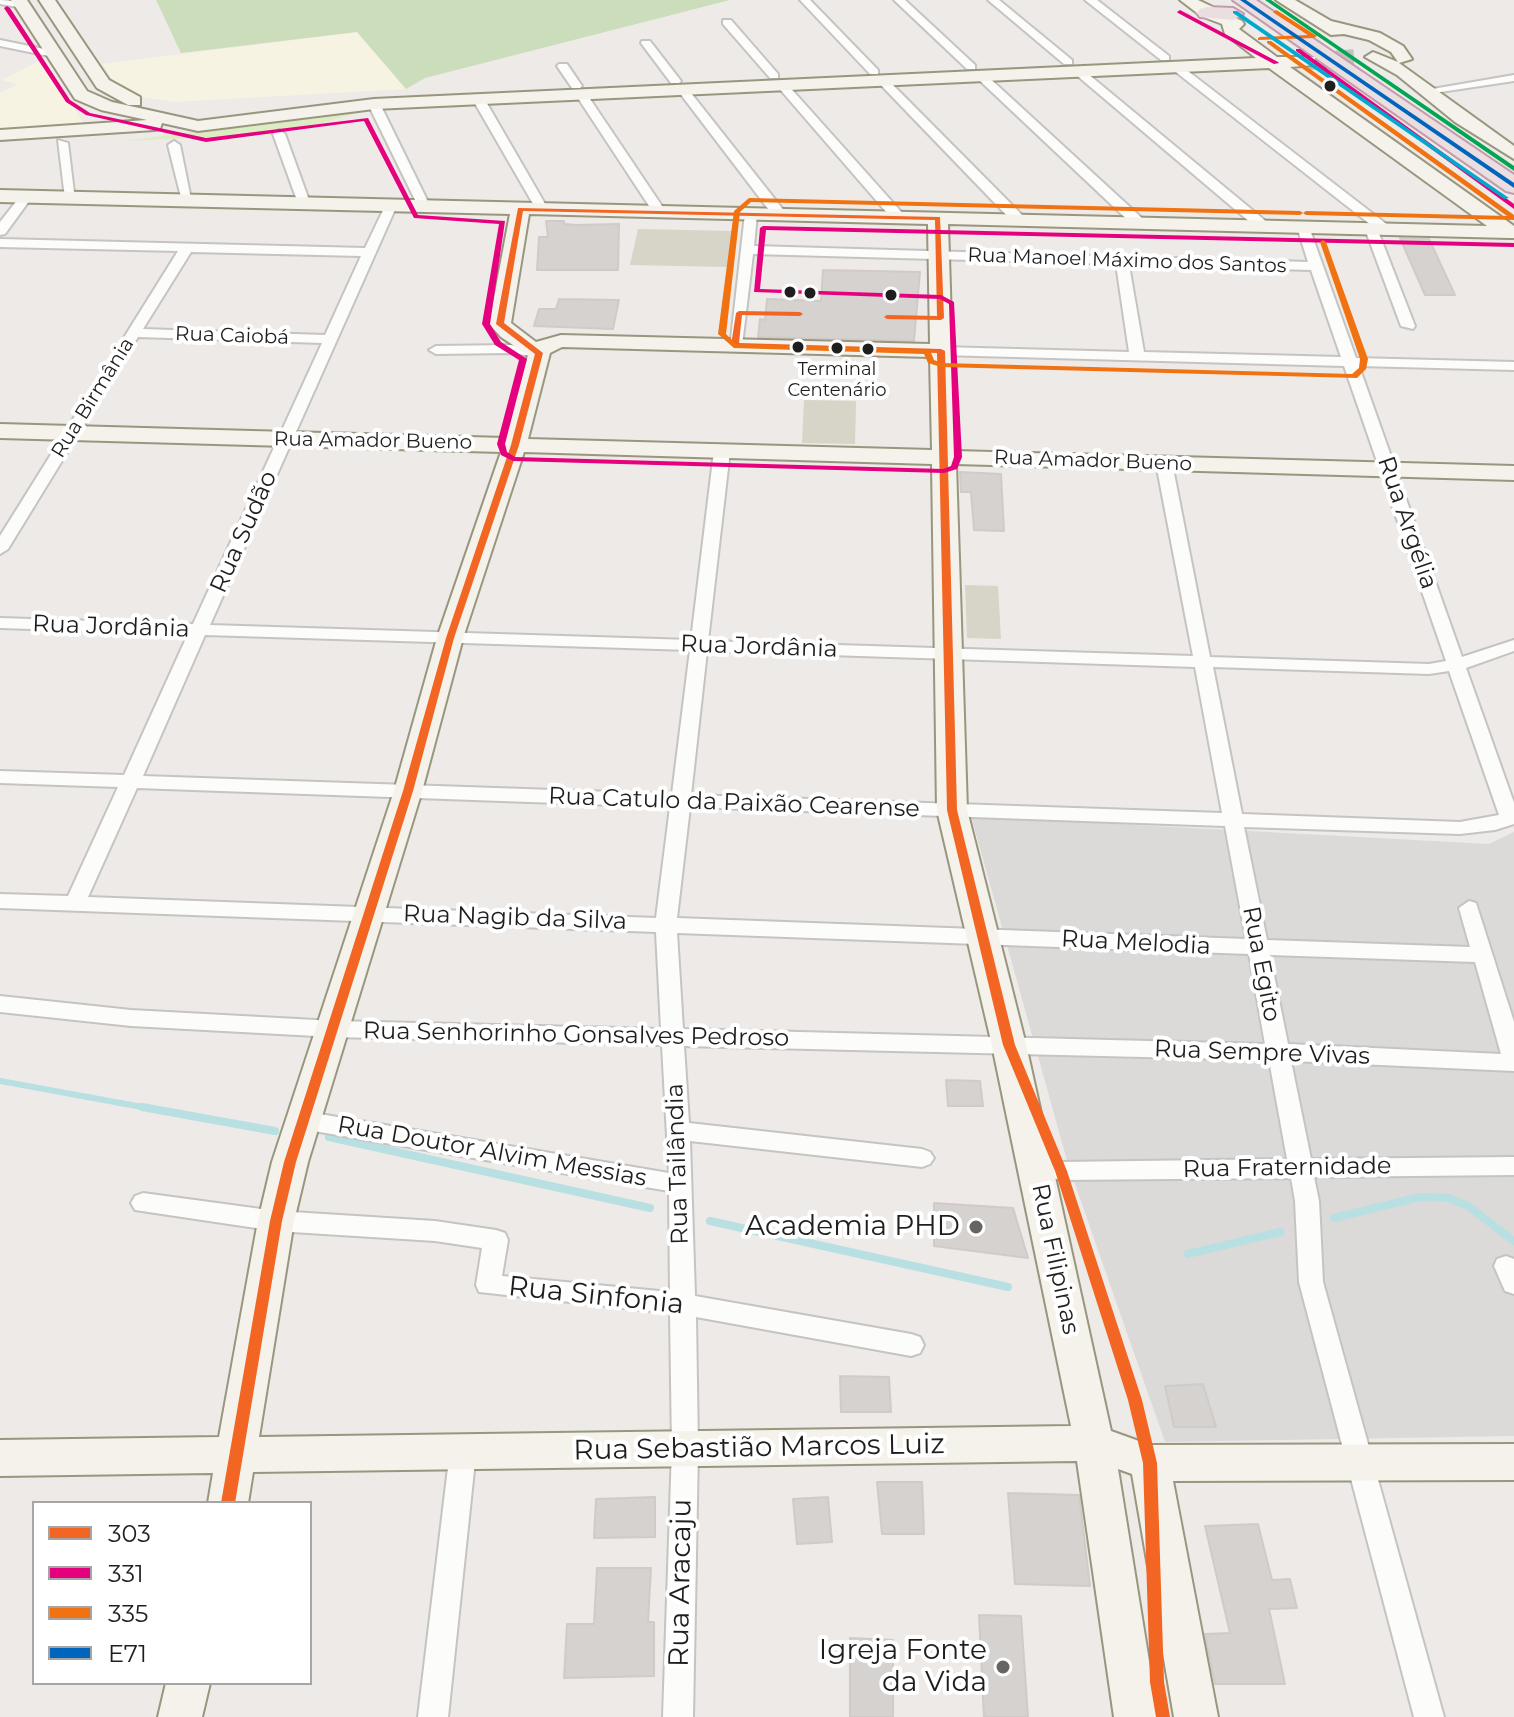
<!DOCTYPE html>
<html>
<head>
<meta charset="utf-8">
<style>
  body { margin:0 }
  #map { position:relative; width:1514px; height:1717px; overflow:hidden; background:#edeae7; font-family:Montserrat,sans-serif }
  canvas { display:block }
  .legend { position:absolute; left:32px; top:1501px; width:280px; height:184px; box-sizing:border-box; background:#fff; border:2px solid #a5a5a5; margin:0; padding:10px 14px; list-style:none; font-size:24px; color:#1e1e1e }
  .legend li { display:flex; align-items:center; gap:16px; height:40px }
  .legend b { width:40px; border:2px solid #a5a5a5 }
</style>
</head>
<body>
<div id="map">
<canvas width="1514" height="1717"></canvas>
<ul class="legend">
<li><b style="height:10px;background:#f26522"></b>303</li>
<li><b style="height:10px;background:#e5007d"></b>331</li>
<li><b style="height:10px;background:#f17210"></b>335</li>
<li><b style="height:10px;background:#0065bd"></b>E71</li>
</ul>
</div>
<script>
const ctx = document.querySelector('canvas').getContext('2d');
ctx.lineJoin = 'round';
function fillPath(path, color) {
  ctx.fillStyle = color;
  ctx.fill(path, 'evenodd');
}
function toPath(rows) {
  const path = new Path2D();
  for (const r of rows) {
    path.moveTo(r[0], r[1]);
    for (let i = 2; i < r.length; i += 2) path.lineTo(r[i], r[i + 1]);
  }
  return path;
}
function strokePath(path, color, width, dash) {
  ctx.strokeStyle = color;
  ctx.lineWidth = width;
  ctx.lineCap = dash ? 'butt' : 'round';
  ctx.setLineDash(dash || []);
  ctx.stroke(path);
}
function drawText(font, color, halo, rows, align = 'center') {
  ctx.font = font + ' Montserrat,sans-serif';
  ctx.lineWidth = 8;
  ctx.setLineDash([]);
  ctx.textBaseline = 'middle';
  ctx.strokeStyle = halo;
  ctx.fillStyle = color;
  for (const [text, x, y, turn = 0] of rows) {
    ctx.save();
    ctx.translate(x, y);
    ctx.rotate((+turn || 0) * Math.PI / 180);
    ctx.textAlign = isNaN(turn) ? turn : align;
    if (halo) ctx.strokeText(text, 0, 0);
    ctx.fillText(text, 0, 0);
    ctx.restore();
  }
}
fillPath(toPath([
  [971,816,1489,844,1514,832,1514,1436,1165,1442,1068,1164]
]), '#dcdad8');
fillPath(toPath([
  [357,32,406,89,175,102,141,97,117,86,102,64],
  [45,58,85,126,0,131,0,93,18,84,2,80]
]), '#f7f3e2');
fillPath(toPath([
  [638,229,734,231,729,267,630,265],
  [804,400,856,401,855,444,802,443],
  [965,585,998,586,1001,639,967,638]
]), '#d7d4c8');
fillPath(toPath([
  [356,109,366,111,279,134,125,141]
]), '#deecc3');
fillPath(toPath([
  [156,0,730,0,425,78,406,89,357,32,181,53]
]), '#cbddba');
strokePath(toPath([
  [0,1081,153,1109]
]), '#b8dfe2', 6);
strokePath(toPath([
  [142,1107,275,1131],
  [329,1137,650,1208],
  [1334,1218,1420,1197,1449,1198,1468,1206,1514,1241],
  [710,1221,1008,1287],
  [1188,1254,1280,1232]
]), '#b8dfe2', 8);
const building = toPath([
  [546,221,564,221,564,224,576,225,619,224,618,270,537,270,539,237,548,237,546,221],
  [1400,238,1429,239,1455,295,1425,295,1400,238],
  [823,270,920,272,914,341,758,337,760,319,765,320,767,299,821,301,823,270],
  [559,299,619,300,613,329,534,326,539,309,556,309,559,299],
  [960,472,1001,474,1004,531,974,530,971,492,961,492,960,472],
  [946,1080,980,1081,983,1106,948,1106,946,1080],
  [934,1203,1013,1208,1028,1258,934,1246,934,1203],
  [840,1376,889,1377,891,1412,841,1412,840,1376],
  [1203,1384,1216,1427,1174,1427,1165,1386,1203,1384],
  [877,1482,922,1482,924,1534,882,1534,877,1482],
  [1008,1493,1079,1495,1090,1586,1015,1584,1008,1493],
  [655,1497,655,1537,594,1538,596,1499,655,1497],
  [828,1497,832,1542,797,1544,793,1499,828,1497],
  [1258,1524,1272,1580,1290,1579,1297,1608,1269,1609,1285,1684,1215,1684,1205,1634,1230,1633,1205,1526,1258,1524],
  [597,1568,651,1568,648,1622,654,1622,654,1676,564,1678,567,1624,594,1624,597,1568],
  [979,1615,1021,1616,1028,1717,984,1717,979,1615],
  [850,1638,893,1640,893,1717,850,1717,850,1638]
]);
fillPath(building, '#d5d2d0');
strokePath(building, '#d0cbc8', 2);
strokePath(toPath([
  [1309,61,1359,58]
]), '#c4c1bf', 18, [18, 9]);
const street = toPath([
  [0,0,23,2,28,5,23,8,0,4,0,0],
  [800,0,810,0,878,70,878,74,870,74,800,0],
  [894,0,905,0,975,65,975,69,967,69,894,0],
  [988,0,999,0,1072,60,1072,64,1064,64,988,0],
  [1085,0,1097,0,1169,56,1169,60,1161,60,1085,0],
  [723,20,731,20,778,74,778,78,770,78,723,24,723,20],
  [0,40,54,51,59,54,54,57,0,46,0,40],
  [642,41,650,41,681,81,679,83,671,83,641,43,642,41],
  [559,64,567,64,582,86,580,88,572,88,557,66,559,64],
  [1172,65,1180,65,1389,226,1389,232,1378,231,1415,326,1413,329,1401,326,1365,229,1371,225,1172,69,1172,65],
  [1074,69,1082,69,1268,223,1268,229,1258,229,1074,73,1074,69],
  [977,74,985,74,1144,220,1144,226,1134,226,977,78,977,74],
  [1514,75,1514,81,1427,94,1421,91,1514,75],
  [879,79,887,79,1024,217,1024,223,1014,223,879,83,879,79],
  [778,83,786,83,904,215,904,221,894,221,778,87,778,83],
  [679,88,687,88,785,212,785,218,775,218,679,92,679,88],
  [578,93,586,93,666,212,665,215,655,215,576,95,578,93],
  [475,98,485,100,548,209,547,212,536,209,473,100,475,98],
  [370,102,380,104,430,206,428,209,418,206,368,104,370,102],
  [279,130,285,134,310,203,308,206,298,203,273,134,279,130],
  [58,140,68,143,75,201,65,198,58,140],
  [174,141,180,145,192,204,182,201,168,145,174,141],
  [22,194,32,197,5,234,0,235,0,222,22,194],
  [387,202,397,205,210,625,691,640,714,451,722,446,730,451,708,641,1193,656,1156,463,1164,458,1172,463,1210,657,1429,664,1446,661,1344,366,941,355,934,351,941,347,1129,352,1116,264,753,254,742,345,730,348,745,214,751,210,757,214,754,246,1308,262,1297,227,1303,223,1309,227,1356,358,1514,362,1514,370,1359,366,1462,657,1514,640,1514,651,1466,668,1514,803,1514,824,1495,830,1460,834,1244,827,1267,940,1470,947,1459,908,1469,901,1476,903,1514,1022,1514,1071,1291,1061,1311,1159,1514,1157,1514,1175,1314,1177,1319,1201,1323,1282,1444,1717,1414,1717,1299,1282,1295,1201,1291,1178,1061,1180,1053,1178,1049,1171,1053,1164,1061,1162,1287,1159,1269,1060,684,1046,689,1123,922,1149,930,1152,934,1158,930,1164,922,1167,690,1141,695,1296,911,1334,920,1337,924,1345,920,1353,911,1356,696,1317,698,1449,693,1717,663,1717,672,1449,670,1313,479,1292,476,1285,482,1248,435,1241,276,1231,135,1210,131,1203,135,1196,143,1193,276,1211,435,1221,496,1230,505,1233,508,1240,502,1276,670,1292,669,1191,302,1129,294,1126,291,1120,294,1114,302,1111,669,1173,662,1045,334,1037,131,1026,0,1012,0,996,131,1010,334,1021,661,1029,656,932,0,908,0,894,68,896,118,787,0,783,0,771,124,775,188,634,0,628,0,618,193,624,322,343,138,337,8,549,0,554,0,536,178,251,0,247,0,239,365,248,387,202],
  [191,252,361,256,325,335,143,329,191,252],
  [1129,265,1311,270,1341,357,1144,352,1129,265],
  [205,635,690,650,672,794,143,776,205,635],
  [707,651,1195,667,1222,813,691,795,707,651],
  [1213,667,1429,674,1449,671,1499,815,1460,822,1242,814,1213,667],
  [137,788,670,807,656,918,88,897,137,788],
  [690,807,1225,826,1246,939,677,918,690,807],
  [677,933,1249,954,1265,1044,683,1029,677,933],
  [1270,955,1475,962,1501,1054,1288,1044,1270,955],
  [511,345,539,349,546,353,539,357,511,353,436,354,429,350,436,346,511,345],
  [1506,1256,1514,1259,1514,1294,1505,1291,1494,1266,1497,1259,1506,1256],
  [463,1439,472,1443,476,1451,448,1717,418,1717,450,1451,454,1443,463,1439]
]);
const secondary = toPath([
  [11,0,27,0,87,91,112,102,198,121,374,99,1256,58,1225,34,1222,24,1201,16,1180,0,1198,0,1242,21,1244,24,1239,29,1277,57,1315,57,1315,65,1290,67,1514,226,1514,238,1509,238,948,224,955,451,1514,466,1514,480,956,464,967,810,1026,1045,1111,1431,1150,1445,1514,1444,1514,1480,1173,1481,1218,1717,1174,1717,1132,1474,1118,1469,1158,1717,1114,1717,1077,1461,253,1472,248,1503,208,1503,213,1473,0,1476,0,1440,219,1437,258,1221,272,1162,394,791,437,638,501,452,0,438,0,424,505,438,528,355,501,337,489,324,510,214,0,202,0,190,1487,226,1269,68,374,109,198,131,162,123,160,129,154,130,0,140,0,130,147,120,101,110,75,99,11,0],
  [529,214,928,224,930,344,561,335,536,342,511,323,529,214],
  [562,347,930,357,932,450,528,439,550,353,562,347],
  [524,452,932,464,937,810,992,1045,1071,1426,259,1437,294,1221,308,1162,422,791,463,638,524,452],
  [39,0,55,0,109,80,140,97,140,105,128,105,97,88,39,0],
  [1276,0,1295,0,1331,21,1380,33,1403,46,1412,59,1399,63,1514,146,1514,159,1455,122,1397,75,1365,57,1373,52,1398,62,1391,52,1369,40,1344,34,1331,35,1276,0],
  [166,1683,210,1683,202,1717,158,1717,166,1683]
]);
const highway = toPath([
  [1233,0,1256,0,1514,175,1514,193,1506,191,1233,0],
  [1207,7,1233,8,1243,14,1233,20,1200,17,1197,13,1200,9,1207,7]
]);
strokePath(street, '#c5c4c3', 4);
strokePath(secondary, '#98967e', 4);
strokePath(highway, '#c49cad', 4);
fillPath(street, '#fcfcfb');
fillPath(secondary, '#f4f2ea');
fillPath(highway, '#eadee1');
fillPath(toPath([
  [518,208,940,217,944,318,941,320,887,319,884,317,887,315,937,316,935,220,523,211,504,323,543,353,519,445,454,638,413,791,296,1162,282,1221,235,1503,221,1503,270,1221,284,1162,403,791,446,638,511,445,535,354,496,324,518,208],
  [739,311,800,312,803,314,800,316,742,315,739,343,941,349,945,351,957,810,1015,1045,1067,1171,1142,1400,1157,1463,1164,1682,1170,1717,1156,1717,1150,1682,1143,1463,1128,1400,1055,1171,1003,1045,947,810,937,353,735,347,731,345,736,313,739,311]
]), '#f26522');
fillPath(toPath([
  [7,6,10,8,70,100,90,113,206,138,368,118,418,215,505,221,490,324,501,342,527,359,505,444,507,452,515,457,943,469,951,466,954,457,949,304,940,299,754,292,760,228,763,226,1514,243,1514,247,766,230,760,289,941,295,954,302,962,457,957,469,944,473,513,461,501,455,497,444,519,360,495,345,482,324,499,224,414,218,364,121,206,142,86,115,66,102,4,8,7,6],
  [1180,10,1278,62,1279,63,1274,64,1178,13,1177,12,1180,10],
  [1296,49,1300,49,1514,204,1514,209,1296,51,1296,49]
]), '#e5007d');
fillPath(toPath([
  [1276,10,1278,11,1317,36,1314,38,1258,40,1258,38,1260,37,1308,35,1274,13,1273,12,1276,10],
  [1267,41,1271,41,1514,215,1514,220,1306,215,1303,213,1300,215,751,202,740,212,726,334,736,344,927,350,930,350,934,360,942,363,1352,374,1359,368,1360,359,1320,242,1323,240,1326,242,1368,359,1366,369,1357,378,941,367,928,363,924,354,734,348,718,334,734,211,749,198,1300,211,1303,213,1306,211,1507,216,1267,43,1267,41]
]), '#f17210');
fillPath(toPath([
  [1240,0,1246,0,1514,183,1514,188,1240,0]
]), '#0065bd');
fillPath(toPath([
  [1233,11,1237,11,1509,198,1504,199,1233,13,1233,11]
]), '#00a9ce');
fillPath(toPath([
  [1265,0,1271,0,1514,166,1514,171,1265,0]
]), '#00a651');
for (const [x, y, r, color] of [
  [1330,86,7,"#1e1e1e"],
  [790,292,7,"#1e1e1e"],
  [810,293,7,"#1e1e1e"],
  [891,295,7,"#1e1e1e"],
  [798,347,7,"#1e1e1e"],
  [837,348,7,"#1e1e1e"],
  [868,349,7,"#1e1e1e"],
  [976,1227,8,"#666564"],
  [1003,1667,8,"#666564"]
]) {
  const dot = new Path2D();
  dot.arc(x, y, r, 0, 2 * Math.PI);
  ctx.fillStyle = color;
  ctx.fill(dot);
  strokePath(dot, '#fff', 3);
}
drawText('18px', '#1e1e1e', '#fff', [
  ["Terminal",837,370],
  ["Centenário",837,391]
]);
drawText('20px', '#1e1e1e', '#fff', [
  ["Rua Manoel Máximo dos Santos",1127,261,2],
  ["Rua Caiobá",232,336,2],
  ["Rua Birmânia",93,398,-58],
  ["Rua Amador Bueno",373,441,1],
  ["Rua Amador Bueno",1093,461,2]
]);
drawText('24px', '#1e1e1e', '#fff', [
  ["Rua Argélia",1407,523,71],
  ["Rua Sudão",244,532,-66],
  ["Rua Jordânia",111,627,2],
  ["Rua Jordânia",759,647,2],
  ["Rua Catulo da Paixão Cearense",734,803,2],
  ["Rua Nagib da Silva",515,918,2],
  ["Rua Melodia",1136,943,3],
  ["Rua Egito",1261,964,79],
  ["Rua Senhorinho Gonsalves Pedroso",576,1035,1],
  ["Rua Sempre Vivas",1262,1053,2],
  ["Rua Doutor Alvim Messias",492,1152,10],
  ["Rua Tailândia",678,1164,-92],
  ["Rua Fraternidade",1287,1168,-1],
  ["Rua Filipinas",1055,1259,78]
]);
drawText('28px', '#1e1e1e', '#fff', [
  ["Academia PHD",960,1227],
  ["Igreja Fonte",987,1651],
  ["da Vida",987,1683]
], 'right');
drawText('28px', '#1e1e1e', '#fff', [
  ["Rua Sinfonia",596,1296,6],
  ["Rua Sebastião Marcos Luiz",759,1448,-1],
  ["Rua Aracaju",681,1583,-89]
]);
</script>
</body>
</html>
